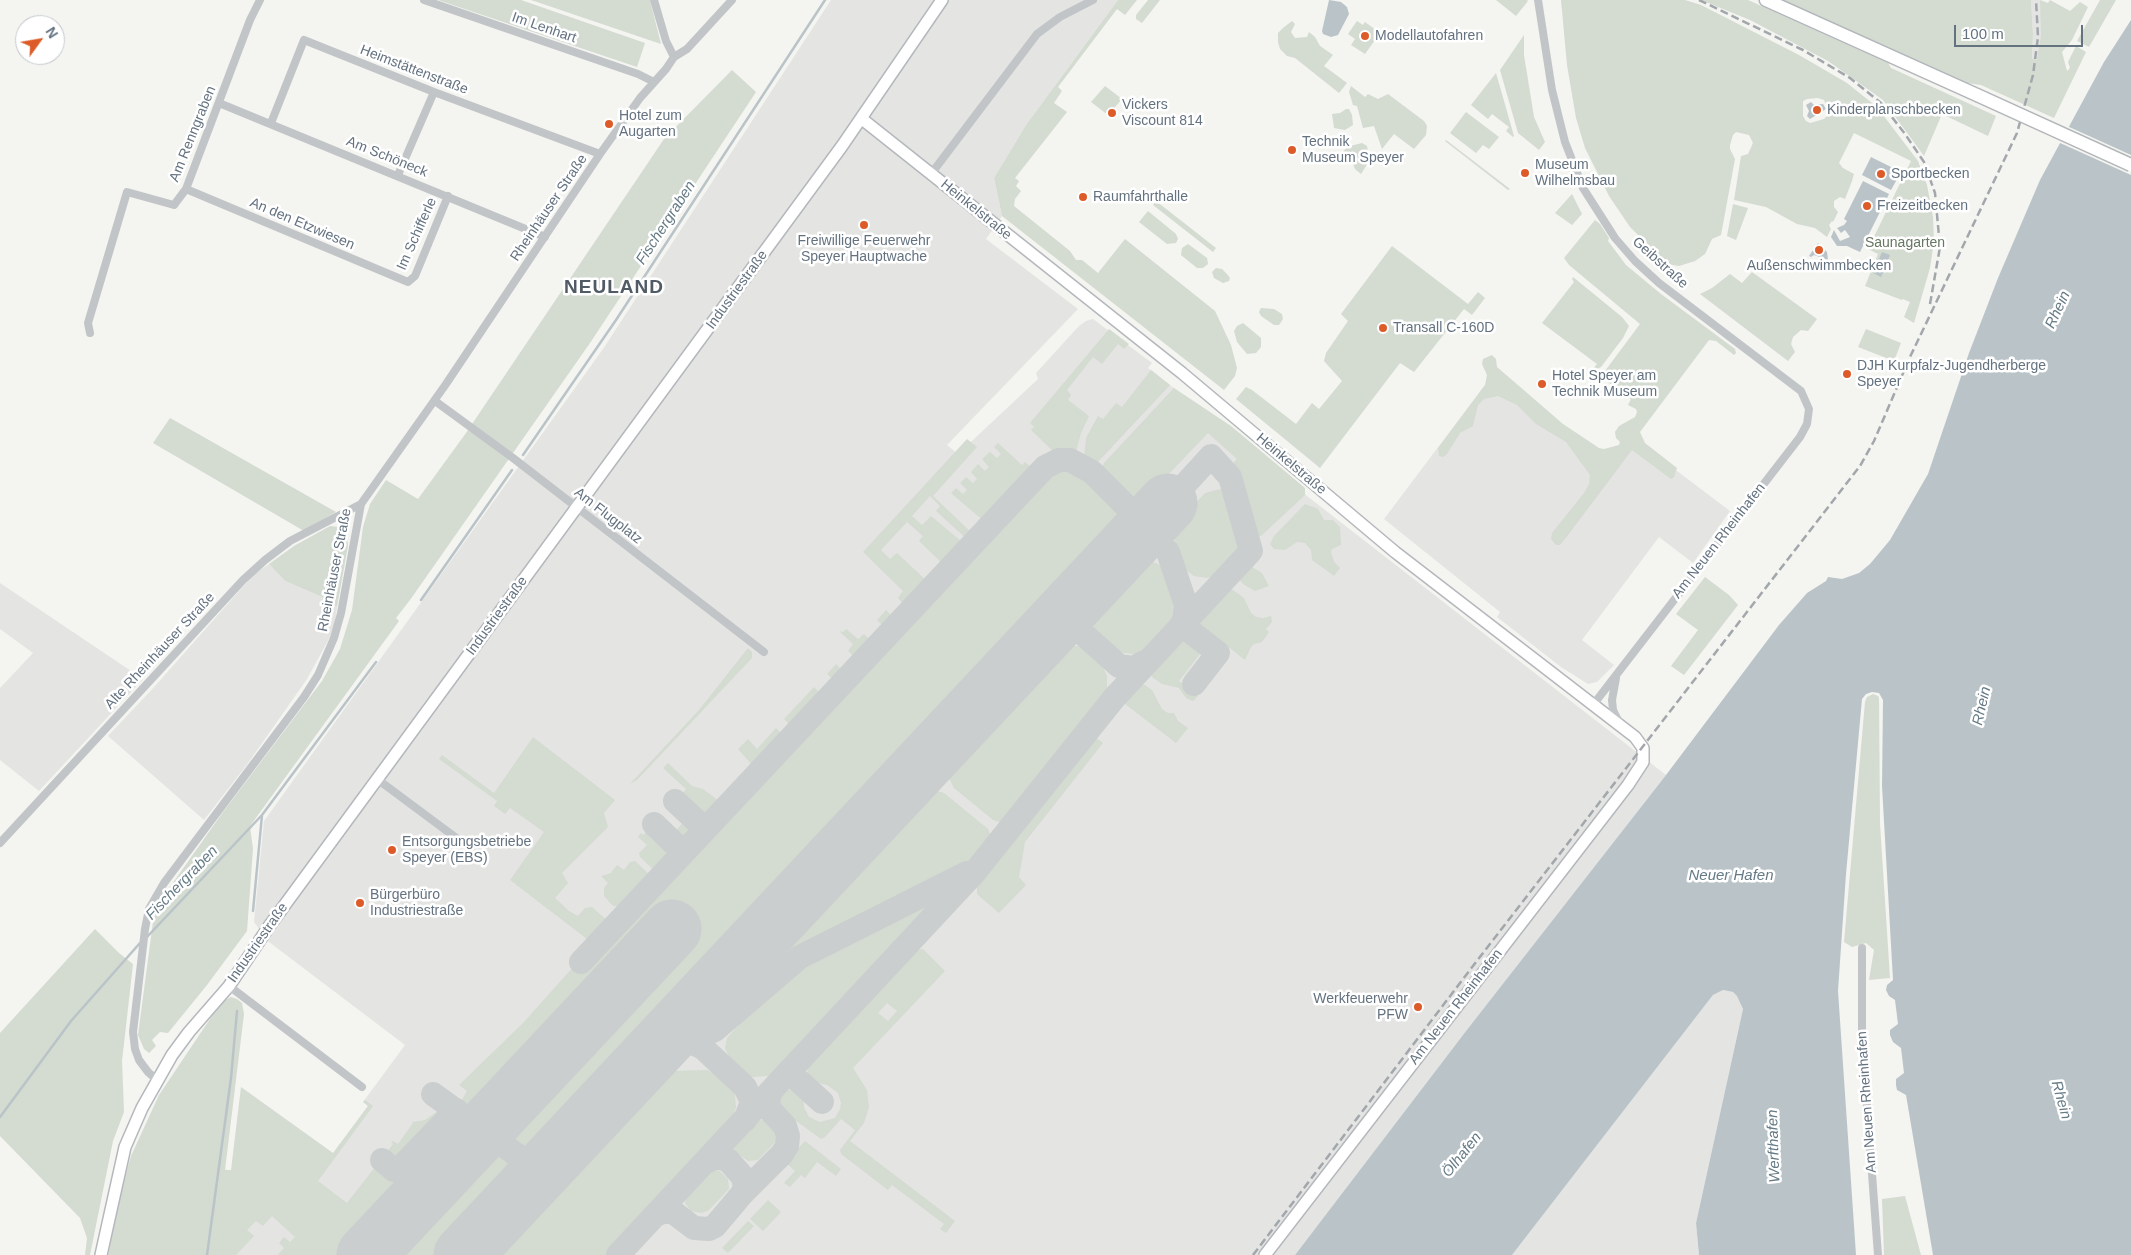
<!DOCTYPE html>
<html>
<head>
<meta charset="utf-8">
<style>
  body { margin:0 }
  #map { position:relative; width:2131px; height:1255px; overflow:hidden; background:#f4f4f0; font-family:Helvetica,sans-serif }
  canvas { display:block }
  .north { position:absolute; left:15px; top:15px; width:50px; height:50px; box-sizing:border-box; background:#fff; border:1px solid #c1c7cc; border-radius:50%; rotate:58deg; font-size:14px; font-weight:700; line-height:20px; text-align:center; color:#647280 }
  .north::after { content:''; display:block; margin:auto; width:18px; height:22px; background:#dc5b28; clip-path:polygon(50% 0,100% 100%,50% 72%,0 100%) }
  .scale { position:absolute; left:1954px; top:25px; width:129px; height:22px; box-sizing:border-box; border:2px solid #647280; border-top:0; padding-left:6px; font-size:15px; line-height:18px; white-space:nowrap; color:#647280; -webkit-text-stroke:4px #fff; paint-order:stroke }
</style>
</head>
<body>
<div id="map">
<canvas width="2131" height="1255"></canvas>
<div class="north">N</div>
<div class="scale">100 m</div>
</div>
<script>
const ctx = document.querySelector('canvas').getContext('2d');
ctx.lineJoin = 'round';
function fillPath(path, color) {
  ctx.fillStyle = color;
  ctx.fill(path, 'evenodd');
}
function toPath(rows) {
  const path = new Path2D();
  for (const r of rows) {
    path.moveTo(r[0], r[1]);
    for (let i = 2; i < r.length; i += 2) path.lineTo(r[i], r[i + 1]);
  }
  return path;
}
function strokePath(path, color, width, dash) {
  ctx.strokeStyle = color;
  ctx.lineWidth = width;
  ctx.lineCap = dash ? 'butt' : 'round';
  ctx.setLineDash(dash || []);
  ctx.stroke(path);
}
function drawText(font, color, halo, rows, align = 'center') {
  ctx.font = font + ' Helvetica,sans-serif';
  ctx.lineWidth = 5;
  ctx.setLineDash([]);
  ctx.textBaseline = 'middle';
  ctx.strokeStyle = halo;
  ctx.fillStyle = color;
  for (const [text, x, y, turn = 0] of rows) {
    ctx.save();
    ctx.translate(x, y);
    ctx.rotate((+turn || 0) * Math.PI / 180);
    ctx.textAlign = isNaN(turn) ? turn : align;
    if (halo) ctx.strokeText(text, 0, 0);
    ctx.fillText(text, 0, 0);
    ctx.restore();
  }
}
fillPath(toPath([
  [831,0,1118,0,1026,125,994,178,1002,216,986,239,1078,309,947,445,958,454,1038,379,1036,373,1079,326,1086,321,1093,319,1152,363,1148,368,1257,452,1307,496,1666,775,1466,1031,1295,1255,214,1255,222,1169,311,1183,368,1106,363,1102,405,1045,269,942,254,922,264,821,603,349],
  [2031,0,2040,0,2041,8,2041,34,2038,60,2032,59,2033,34],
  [1494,373,1611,465,1632,437,1730,511,1693,563,1659,537,1582,640,1614,665,1597,682,1588,684,1561,667,1497,617,1500,612,1384,519],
  [269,564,285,581,320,596,337,607,335,624,330,637,307,679,246,766,204,820,108,736,156,685,254,574],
  [0,583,143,679,39,791,0,760,0,688,33,653,0,629],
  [1723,990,1733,992,1738,996,1743,1009,1696,1223,1699,1255,1512,1255,1713,995]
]), '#e4e5e3');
fillPath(toPath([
  [438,0,521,0,645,43,637,67],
  [531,0,650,0,661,44],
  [1118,0,1137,0,1125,15,1117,9,1058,87,1062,91,1054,103,1067,112,1015,178,1019,181,1016,186,1021,191,1015,199,1014,206,1070,251,1076,260,1082,260,1098,273,1125,239,1215,311,1231,345,1237,368,1235,376,1224,390,1002,216,994,178,1026,125],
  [1148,0,1160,0,1142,23,1136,19,1136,15],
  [1496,0,1527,0,1528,1,1516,16],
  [1561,0,1685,0,1701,5,1799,55,1847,83,1877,107,1918,161,1927,185,1933,217,1934,241,1930,268,1914,323,1904,317,1910,302,1903,299,1902,300,1865,286,1878,254,1868,249,1911,161,1854,133,1839,163,1843,168,1854,174,1852,181,1845,199,1840,197,1834,201,1834,207,1838,212,1833,222,1832,221,1829,225,1831,229,1827,237,1815,228,1797,224,1766,207,1734,200,1741,156,1748,154,1753,143,1749,135,1736,132,1733,135,1730,145,1730,149,1735,159,1721,235,1712,239,1705,254,1695,261,1679,266,1667,264,1630,227,1609,196,1585,148,1576,118,1567,65],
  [1818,98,1824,100,1830,113,1824,119,1810,123,1806,121,1803,116,1803,101,1807,99],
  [1701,0,1748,0,1888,63,1891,68,1996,116,1988,136,1942,114,1924,156,1883,100,1828,61,1750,20],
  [1780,0,2031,0,2033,34,2032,59,2037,60,2041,34,2040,0,2048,3,2050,0,2070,11,2080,2,2088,7,2072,40,2062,52,2067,71,2070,68,2068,62,2076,46,2086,52,2054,118,1981,85,1967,83],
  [2100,0,2116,0,2089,47,2077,41],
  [1292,21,1295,24,1291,32,1295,38,1307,37,1309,32,1315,37,1320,46,1333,55,1324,66,1347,83,1339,93,1295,58,1287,56,1280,49,1278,42,1278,33,1283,28],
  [1357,21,1363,25,1365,22,1380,33,1365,54,1351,45,1355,39,1348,34],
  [1524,35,1524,55,1534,117,1545,142,1539,150,1518,133,1500,70],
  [732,70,756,92,590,343,410,600,396,618,399,621,250,826,253,849,247,931,207,985,168,1033,160,1032,152,1040,156,1046,149,1053,144,1049,138,1035,153,922,158,904,223,812,322,681,340,649,352,610,363,527,370,504,386,480,418,499,466,433,664,139],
  [1496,73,1514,136,1513,137,1506,131,1509,127,1492,114,1488,119,1471,105],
  [1105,86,1122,99,1108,115,1091,102],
  [1351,86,1365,97,1368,94,1378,99,1388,94,1424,121,1427,126,1426,135,1414,149,1394,134,1382,149,1374,126,1363,128,1357,106,1353,105,1349,92],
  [1346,109,1349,109,1352,115,1353,125,1345,130,1334,128,1332,114,1340,113],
  [1466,112,1499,137,1489,149,1483,145,1476,153,1450,133],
  [1446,140,1510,189,1508,190,1445,141],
  [1362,143,1367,146,1369,161,1361,174,1355,169,1350,157,1343,151,1350,146],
  [1572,194,1582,214,1572,225,1555,213],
  [1156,201,1216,248,1213,252,1153,205],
  [1733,204,1748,208,1736,240,1727,236],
  [1148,211,1176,234,1178,239,1176,243,1167,244,1139,222],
  [1595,220,1600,224,1609,238,1608,241,1626,265,1661,294,1735,349,1736,353,1734,355,1716,341,1709,340,1640,432,1645,443,1677,468,1674,477,1671,479,1632,450,1565,539,1560,545,1556,545,1551,539,1552,533,1584,493,1589,484,1590,475,1566,442,1536,424,1517,405,1498,396,1484,399,1478,405,1473,426,1460,433,1447,454,1443,457,1439,456,1438,448,1485,385,1487,375,1482,364,1483,359,1492,355,1496,359,1497,367,1563,424,1599,448,1604,449,1619,445,1620,442,1616,438,1615,432,1619,426,1635,417,1637,412,1636,409,1628,405,1631,399,1605,380,1602,375,1640,324,1569,265,1564,258],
  [1188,244,1207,258,1208,264,1203,268,1197,268,1181,255,1182,248],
  [1392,246,1468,304,1478,292,1485,298,1472,315,1464,309,1414,372,1400,363,1320,468,1236,399,1246,387,1252,390,1296,424,1312,403,1319,409,1342,381,1324,361,1326,353,1348,321,1341,314],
  [1216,268,1222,269,1227,274,1230,278,1229,281,1223,283,1214,278,1212,272],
  [1752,272,1817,319,1808,331,1801,330,1793,337,1791,344,1795,352,1788,361,1700,294,1712,288,1730,274,1742,283],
  [1573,277,1622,317,1629,326,1623,338,1601,367,1595,370,1593,369,1597,364,1542,323,1574,282,1572,279],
  [1261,308,1274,309,1282,314,1283,319,1279,325,1274,325,1261,316,1259,312],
  [1243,323,1261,338,1261,347,1256,353,1247,354,1237,342,1234,331,1237,326],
  [1109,329,1129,344,1124,349,1118,344,1102,364,1093,357,1067,390,1071,395,1068,400,1089,416,1081,433,1076,452,1073,455,1057,455,1031,430,1034,427,1030,423],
  [1866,329,1901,343,1894,361,1858,347],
  [1151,370,1170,385,1097,463,1088,463,1084,458,1086,438,1098,416,1103,419,1116,403,1122,407],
  [1174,388,1231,426,1305,488,1305,495,1261,536,1257,536,1250,527,1231,465,1237,459,1208,433,1141,503,1136,503,1128,500,1103,476,1100,471,1104,463],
  [170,418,336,512,304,531,153,443],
  [967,439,977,447,933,496,974,535,968,540,936,511,940,506,930,496,912,516,922,525,931,516,962,542,962,547,945,566,919,541,923,536,907,522,881,550,890,559,897,553,929,583,906,607,898,598,903,591,863,552],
  [998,443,1022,465,1025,462,1034,470,985,522,951,493,956,488,963,494,967,490,960,483,966,477,973,483,977,479,971,472,978,464,985,471,989,467,982,459,990,452,997,458,1001,454,994,447],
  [1060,465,1072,466,1082,471,1120,508,1125,519,1119,527,532,1152,529,1155,523,1153,463,1108,460,1103,467,1091,459,1085,523,1023,575,965,581,969,1038,480,1047,472],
  [1220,489,1227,495,1232,502,1240,533,1238,551,1234,558,1216,575,1207,578,1194,576,1183,568,1179,561,1174,545,1175,531,1178,521,1205,493],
  [1305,504,1318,509,1324,520,1333,520,1340,527,1341,545,1332,549,1331,552,1334,562,1340,568,1334,576,1312,560,1311,550,1305,543,1297,542,1285,550,1274,549,1270,544,1274,536],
  [330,526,339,527,343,530,347,536,348,546,337,607,320,596,285,581,269,564,294,546],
  [1151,561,1160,565,1168,575,1174,604,1171,621,1155,642,1139,653,1134,654,1115,652,1100,641,1093,629,1095,611,1137,566,1142,562],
  [1249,565,1262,573,1269,586,1255,591,1243,584,1239,579,1239,574],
  [1705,577,1729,595,1738,605,1684,675,1671,666,1698,630,1676,614],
  [1225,589,1233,590,1244,598,1251,613,1256,617,1263,618,1271,616,1272,622,1266,629,1269,632,1262,642,1254,644,1251,647,1245,660,1222,642,1206,636,1199,629,1201,615],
  [886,610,895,619,886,629,877,620],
  [846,629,858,639,864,634,873,643,857,659,848,651,853,644,839,631,843,632],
  [1184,640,1196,646,1200,654,1179,681,1198,696,1193,701,1186,698,1179,688,1162,684,1152,677,1150,668,1176,642],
  [1070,646,1079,646,1085,648,1101,662,1107,676,1107,687,1104,696,1009,819,1002,823,993,820,954,788,948,776,949,765,1058,650],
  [748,648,752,652,752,658,637,780,630,784,699,710],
  [836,664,845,673,836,682,827,674],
  [1136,683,1145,685,1152,690,1162,709,1168,713,1174,713,1178,721,1188,728,1176,743,1121,701],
  [814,687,823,696,796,725,791,726,784,719],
  [1873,694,1878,696,1879,698,1880,824,1890,978,1869,980,1874,950,1866,943,1852,947,1844,942,1865,702,1867,697],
  [776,728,782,734,780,742,757,766,753,766,738,749,748,739,757,749],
  [1094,736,1103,743,1025,842,1019,877,1026,885,999,913,977,894,977,882],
  [533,737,615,800,604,813,608,827,562,873,568,883,555,898,569,911,578,916,585,908,592,907,610,923,573,963,571,962,587,939,510,880,544,832,510,808,505,814,494,806,497,801,439,759,442,755,494,793],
  [668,763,692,786,703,789,719,801,720,805,708,819,701,819,679,797,686,789,663,768],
  [930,789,944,793,988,829,991,836,991,842,980,855,953,875,800,951,724,1011,721,1009,924,792],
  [686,819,694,825,696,832,683,843,673,834],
  [650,828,674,853,657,873,640,857,639,853,647,845,638,837,641,833,643,835],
  [635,861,653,878,626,906,613,906,604,896,604,888,608,883,601,876,611,873,617,865,624,870,630,862],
  [926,902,930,906,929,913,780,1070,768,1076,752,1077,745,1074,730,1059,725,1048,727,1038,776,984,794,969,817,954,916,905],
  [95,929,119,953,133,964,122,1061,124,1112,113,1141,90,1255,85,1255,87,1238,80,1218,0,1136,0,1033],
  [923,949,945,971,853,1068,867,1090,869,1107,864,1123,850,1141,955,1221,946,1233,940,1229,944,1224,892,1185,888,1190,841,1154,840,1150,855,1130,841,1119,825,1137,821,1139,781,1110,777,1099,778,1094,782,1090,799,1090,803,1094,804,1107,809,1117,820,1122,835,1118,840,1109,841,1103,838,1093,827,1085,808,1081,807,1063,913,951],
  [887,1003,897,1011,888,1021,878,1013],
  [231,997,237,999,242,1003,244,1014,225,1170,231,1170,241,1087,333,1153,368,1106,363,1102,365,1100,373,1106,318,1181,347,1203,393,1144,391,1142,393,1141,398,1144,413,1123,412,1122,425,1120,438,1111,446,1116,429,1134,432,1138,449,1122,457,1119,516,1160,518,1165,517,1169,436,1255,278,1255,284,1248,279,1243,284,1237,290,1242,295,1237,272,1216,263,1226,256,1221,247,1230,254,1236,236,1255,108,1255,122,1187,131,1156,159,1095,218,1007,225,1000],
  [664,1069,668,1071,707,1070,717,1075,732,1088,735,1095,736,1108,728,1127,608,1255,490,1255],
  [764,1119,775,1129,777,1140,758,1160,748,1161,734,1151,733,1144,753,1124],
  [805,1141,841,1169,836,1176,817,1162,805,1178,801,1175,790,1187,784,1183,795,1171,785,1162],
  [714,1169,721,1172,728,1179,729,1189,708,1211,701,1213,691,1211,685,1203,688,1189,707,1170],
  [1905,1196,1921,1255,1884,1255,1882,1199],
  [768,1200,781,1212,763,1231,750,1219],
  [748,1221,754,1226,728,1253,722,1248]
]), '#d4dbd1');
fillPath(toPath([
  [1329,0,1341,2,1347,7,1349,14,1338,35,1331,37,1323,34,1322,31],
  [2131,20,2131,1255,1933,1255,1906,1095,1897,1090,1896,1085,1896,1079,1904,1073,1901,1048,1893,1042,1890,1035,1890,1030,1898,1024,1895,1000,1889,996,1886,990,1887,985,1893,980,1882,786,1883,700,1879,693,1872,692,1866,694,1862,699,1846,874,1838,991,1856,1255,1699,1255,1696,1223,1743,1009,1737,996,1733,992,1723,990,1713,995,1512,1255,1295,1255,1466,1031,1666,775,1779,625,1807,593,1826,581,1828,577,1842,579,1859,573,1870,564,1890,540,1928,474,1969,353,1998,278,2040,180,2104,62],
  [1811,102,1814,105,1823,104,1826,109,1810,119,1807,116,1809,111,1806,105],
  [1871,157,1901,172,1891,190,1862,175],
  [1863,181,1889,194,1860,252,1847,246,1837,246,1831,237,1834,230,1840,241,1850,237,1845,230,1841,233,1837,228,1844,225,1847,221,1844,219],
  [1818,243,1827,252,1828,260,1814,255,1811,257,1809,256],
  [1882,252,1890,255,1881,277,1873,273]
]), '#bac4c8');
fillPath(toPath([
  [2067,126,2131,155,2131,175,2058,142]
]), '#f4f4f0');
strokePath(toPath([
  [523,455,616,320,825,0],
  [421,600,512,470],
  [253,911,262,815],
  [146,938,262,815,376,662],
  [0,1117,71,1021,140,943],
  [207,1255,231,1078,237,1011]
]), '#bac4c8', 2.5);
strokePath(toPath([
  [1126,548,1136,542,1150,541,1160,545,1168,552,1186,605,1184,619,1180,628],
  [1083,594,1077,605,1075,615,1081,632,1119,666,1133,668,1147,661],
  [1182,625,1218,653,1194,684],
  [1047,632,1064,627,1081,632],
  [675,801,705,829],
  [654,824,683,852],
  [581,962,1045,467,1059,460,1070,460,1092,472,1138,518,1139,531,1133,540],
  [684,1039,703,1048,745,1087,752,1102,745,1120],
  [703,1048,696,1037,693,1022,700,1005,706,996],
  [654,1052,674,1041,700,1037,715,1030,800,957,967,873],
  [789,1072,822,1102],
  [433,1094,532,1166,535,1176,508,1207],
  [382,1160,394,1170,400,1168,456,1110],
  [704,1163,716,1157,728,1160,743,1177,745,1187,742,1194],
  [532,1166,542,1168,571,1140],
  [654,1216,662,1212,673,1212,694,1228,709,1229,715,1226,742,1194,782,1154,787,1146,788,1136,785,1126,770,1110,768,1102,770,1093],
  [618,1255,974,873,1115,697,1251,551,1230,477,1211,456,1168,503]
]), '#cbcece', 24);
strokePath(toPath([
  [366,1255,672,929],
  [463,1255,1168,503]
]), '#cbcece', 59);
const secondary = toPath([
  [862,119,1182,373,1395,552,1635,737,1643,748,1643,762,1628,785,1265,1255],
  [101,1255,125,1147,142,1108,172,1055,189,1032,229,986,270,925,842,146,942,0]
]);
const primary = toPath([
  [1766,0,1977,95]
]);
strokePath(secondary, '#b4b8bc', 14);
strokePath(primary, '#b2b6ba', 15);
strokePath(toPath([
  [424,0,638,74,654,82],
  [654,0,666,41,674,57],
  [1538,0,1552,90,1565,142,1583,188,1615,238,1635,261,1659,283,1801,391,1809,409,1807,424,1800,437,1593,705],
  [219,103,545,237],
  [271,123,304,40,434,92,600,154],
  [931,174,1037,34,1060,17,1093,0],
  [398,175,434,92],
  [186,189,408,282,415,276,448,196],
  [90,333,88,323,127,192,174,205,186,189,250,20,260,0],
  [435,401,513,458,764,652],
  [1616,678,1612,700,1613,710,1619,722],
  [377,779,459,840],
  [0,843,243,580,265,560,290,541,361,504],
  [1862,948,1862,1038,1878,1255],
  [229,986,362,1087],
  [157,1080,148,1072,139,1060,135,1049,133,1032,145,929,149,909,164,883,304,697,318,675,334,638,341,613,361,504,446,384,600,154,640,98,666,69,674,57,687,49,732,0]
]), '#c2c5c8', 8);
strokePath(secondary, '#fff', 11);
strokePath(primary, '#fff', 12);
strokePath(toPath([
  [1699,0,1803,50,1850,78,1881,103,1905,134,1924,162,1935,193,1940,247,1930,304],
  [1253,1255,1476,962,1860,466,1874,441,1910,357,2017,133,2033,75,2038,37,2036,0]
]), '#a2a7ac', 2.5, [8, 4]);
const primaryBridge = toPath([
  [1977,95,2131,165]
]);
strokePath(primaryBridge, '#b2b6ba', 15, []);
strokePath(primaryBridge, '#fff', 12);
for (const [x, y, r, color] of [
  [1365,36,5,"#dc5b28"],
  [1817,110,5,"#dc5b28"],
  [1112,113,5,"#dc5b28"],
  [609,124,5,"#dc5b28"],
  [1292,150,5,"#dc5b28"],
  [1525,173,5,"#dc5b28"],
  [1881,174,5,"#dc5b28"],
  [1083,197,5,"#dc5b28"],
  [1867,206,5,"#dc5b28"],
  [864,225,5,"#dc5b28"],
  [1819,250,5,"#dc5b28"],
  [1383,328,5,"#dc5b28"],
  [1847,374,5,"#dc5b28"],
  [1542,384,5,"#dc5b28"],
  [392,850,5,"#dc5b28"],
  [360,903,5,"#dc5b28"],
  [1418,1007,5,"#dc5b28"]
]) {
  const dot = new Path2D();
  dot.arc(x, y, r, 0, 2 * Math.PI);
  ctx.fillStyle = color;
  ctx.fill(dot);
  strokePath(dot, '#fff', 2);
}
drawText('14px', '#647280', '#fff', [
  ["Im Lenhart",544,28,19],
  ["Heimstättenstraße",414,70,21],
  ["Am Renngraben",193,134,-68],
  ["Am Schöneck",387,157,22],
  ["Rheinhäuser Straße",549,208,-56],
  ["Heinkelstraße",976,210,39],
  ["An den Etzwiesen",302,224,23],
  ["Im Schifferle",417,234,-66],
  ["Geibstraße",1660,263,42],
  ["Industriestraße",737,290,-54],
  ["Heinkelstraße",1291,464,40],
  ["Am Flugplatz",608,516,38],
  ["Am Neuen Rheinhafen",1719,541,-52],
  ["Rheinhäuser Straße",335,570,-79],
  ["Industriestraße",497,616,-54],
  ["Alte Rheinhäuser Straße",160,651,-47],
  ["Industriestraße",258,943,-55],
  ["Am Neuen Rheinhafen",1456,1007,-52],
  ["Am Neuen Rheinhafen",1867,1102,-94]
]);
drawText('14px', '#647280', '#fff', [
  ["Modellautofahren",1375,36],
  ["Vickers",1122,105],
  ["Viscount 814",1122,121],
  ["Kinderplanschbecken",1827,110],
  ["Hotel zum",619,116],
  ["Augarten",619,132],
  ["Technik",1302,142],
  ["Museum Speyer",1302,158],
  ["Museum",1535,165],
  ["Wilhelmsbau",1535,181],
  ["Sportbecken",1891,174],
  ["Raumfahrthalle",1093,197],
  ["Freizeitbecken",1877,206],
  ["Freiwillige Feuerwehr",864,241,"center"],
  ["Speyer Hauptwache",864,257,"center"],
  ["Außenschwimmbecken",1819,266,"center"],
  ["Transall C-160D",1393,328],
  ["DJH Kurpfalz-Jugendherberge",1857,366],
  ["Speyer",1857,382],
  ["Hotel Speyer am",1552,376],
  ["Technik Museum",1552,392],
  ["Entsorgungsbetriebe",402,842],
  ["Speyer (EBS)",402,858],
  ["Bürgerbüro",370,895],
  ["Industriestraße",370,911],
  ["Werkfeuerwehr",1408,999,"right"],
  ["PFW",1408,1015,"right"]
], 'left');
drawText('14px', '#667762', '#fff', [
  ["Saunagarten",1905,243]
]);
drawText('italic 15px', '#647a85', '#fff', [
  ["Fischergraben",666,223,-57],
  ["Rhein",2058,310,-65],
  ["Rhein",1982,706,-77],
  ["Neuer Hafen",1731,876],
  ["Fischergraben",182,883,-46],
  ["Rhein",2061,1100,74],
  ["Werfthafen",1774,1146,-92],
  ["Ölhafen",1462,1155,-51]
]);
ctx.letterSpacing = '1px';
drawText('bold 19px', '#515b65', '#fff', [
  ["NEULAND",614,288]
]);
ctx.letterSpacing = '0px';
</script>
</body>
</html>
